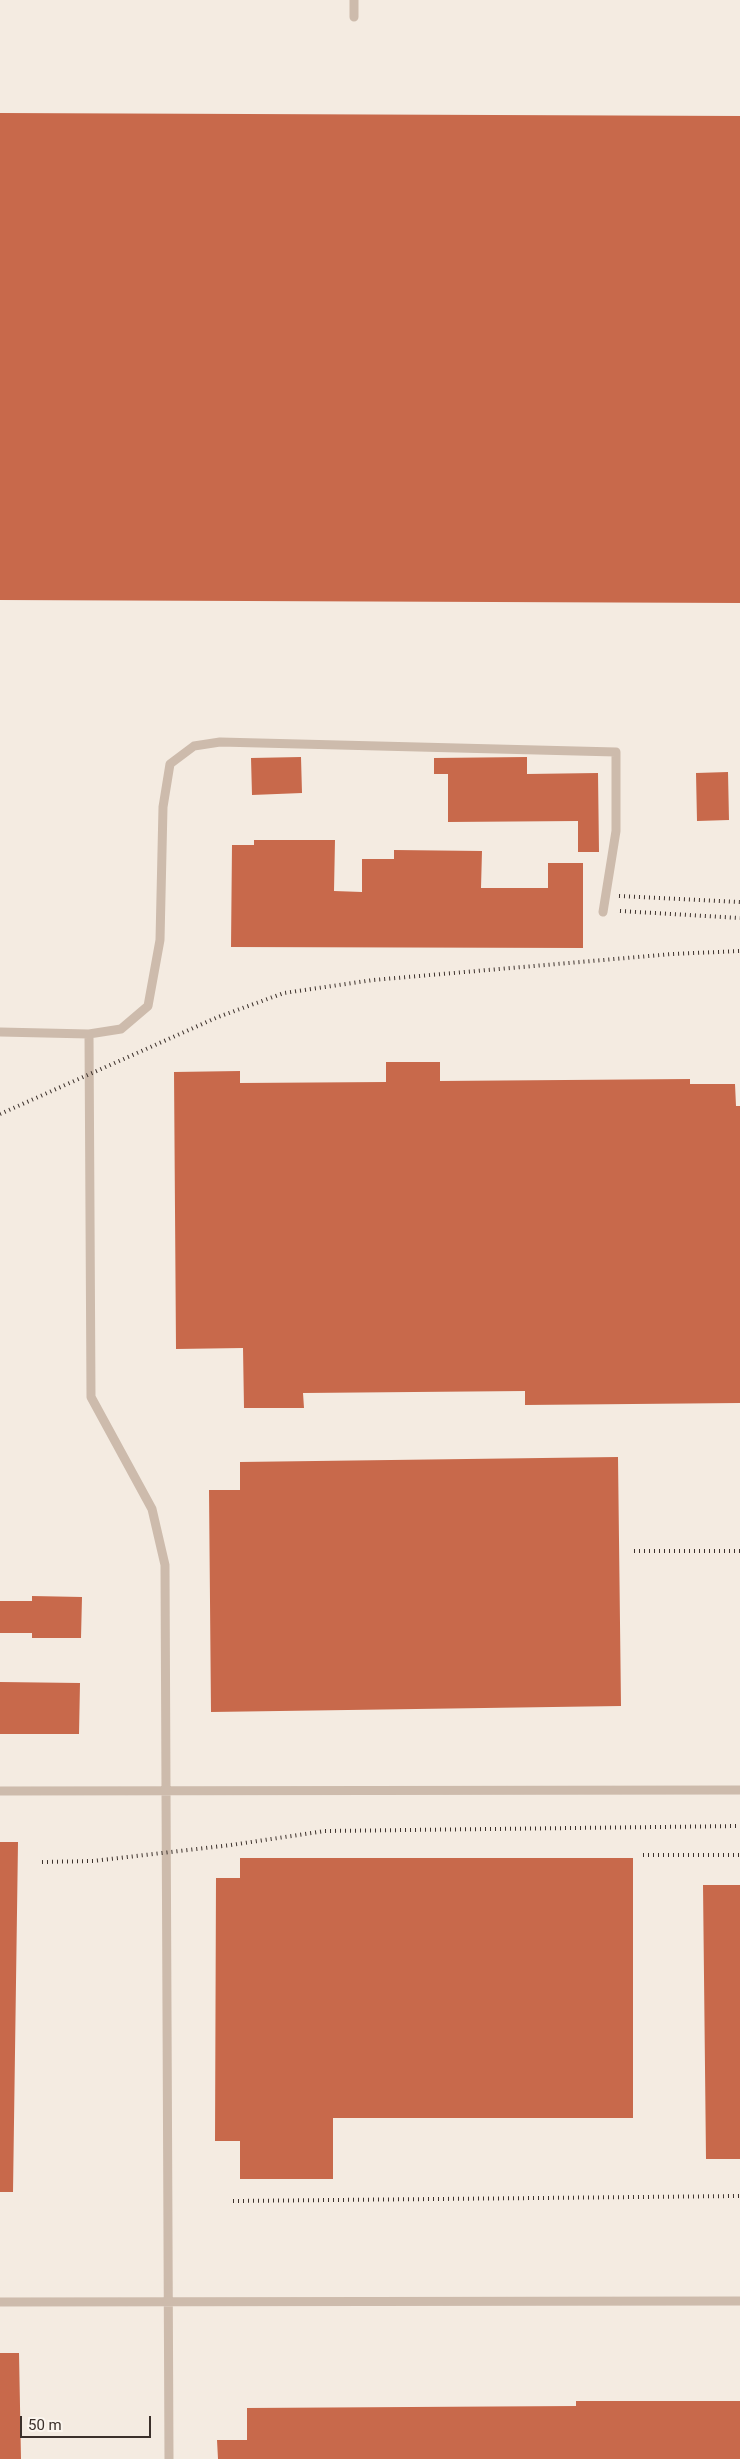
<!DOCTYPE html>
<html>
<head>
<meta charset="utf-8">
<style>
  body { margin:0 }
  #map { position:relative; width:740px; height:2459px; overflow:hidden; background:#f4ebe1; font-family:Roboto,sans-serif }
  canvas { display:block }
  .scale { position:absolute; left:20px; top:2416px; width:131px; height:22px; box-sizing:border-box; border:2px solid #3b302b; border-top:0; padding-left:6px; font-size:15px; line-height:18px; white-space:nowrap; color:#3b302b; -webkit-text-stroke:4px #fbf5ee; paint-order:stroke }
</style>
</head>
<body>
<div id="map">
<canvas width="740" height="2459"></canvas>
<div class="scale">50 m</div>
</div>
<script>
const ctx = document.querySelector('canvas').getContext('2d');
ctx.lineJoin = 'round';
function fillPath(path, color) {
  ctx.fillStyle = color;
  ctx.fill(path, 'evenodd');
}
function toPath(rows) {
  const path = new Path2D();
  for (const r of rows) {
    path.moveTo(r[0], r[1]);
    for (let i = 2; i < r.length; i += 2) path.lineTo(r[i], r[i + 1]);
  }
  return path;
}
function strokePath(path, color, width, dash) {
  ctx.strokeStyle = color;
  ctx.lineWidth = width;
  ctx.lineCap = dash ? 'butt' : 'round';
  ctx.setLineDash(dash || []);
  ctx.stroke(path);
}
fillPath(toPath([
  [0,113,740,116,740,603,0,600],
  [301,757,302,793,252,795,251,758],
  [527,757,527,774,598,773,599,852,578,852,578,821,448,822,448,774,434,774,434,758],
  [728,772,729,820,697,821,696,773],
  [254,840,335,840,334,891,362,892,362,859,394,859,394,850,482,851,481,888,548,888,548,863,583,863,583,948,231,947,232,845,254,845],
  [386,1062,440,1062,440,1081,690,1079,690,1084,735,1084,736,1106,740,1106,740,1403,525,1405,525,1391,303,1393,304,1408,244,1408,243,1348,176,1349,174,1072,240,1071,240,1083,386,1082],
  [618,1457,621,1706,211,1712,209,1490,240,1490,240,1462],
  [32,1596,82,1597,81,1638,32,1638,32,1633,0,1633,0,1601,32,1601],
  [0,1682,80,1683,79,1734,0,1734],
  [0,1842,18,1842,13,2192,0,2192],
  [240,1858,633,1858,633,2118,333,2118,333,2179,240,2179,240,2141,215,2141,216,1878,240,1878],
  [703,1885,740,1885,740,2159,706,2159],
  [0,2353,19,2353,21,2459,0,2459],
  [576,2401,740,2401,740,2459,218,2459,217,2440,247,2440,247,2408,576,2406]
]), '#c8694b');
strokePath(toPath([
  [354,17,354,0],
  [0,1032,89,1034,121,1029,148,1006,160,940,163,807,170,764,194,746,220,742,616,752,616,831,603,912],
  [89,1034,91,1397,152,1509,165,1565,169,2459],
  [0,1791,740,1790],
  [0,2302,740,2301]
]), '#cdbbac', 9);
strokePath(toPath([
  [619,896,740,902],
  [620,911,740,918],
  [0,1114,218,1017,284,993,373,980,672,954,740,951],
  [634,1551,740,1551],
  [643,1855,740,1855],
  [42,1862,93,1861,231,1845,325,1831,740,1826],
  [233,2201,740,2196]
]), '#3b302b', 4, [1, 4]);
</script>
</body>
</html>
